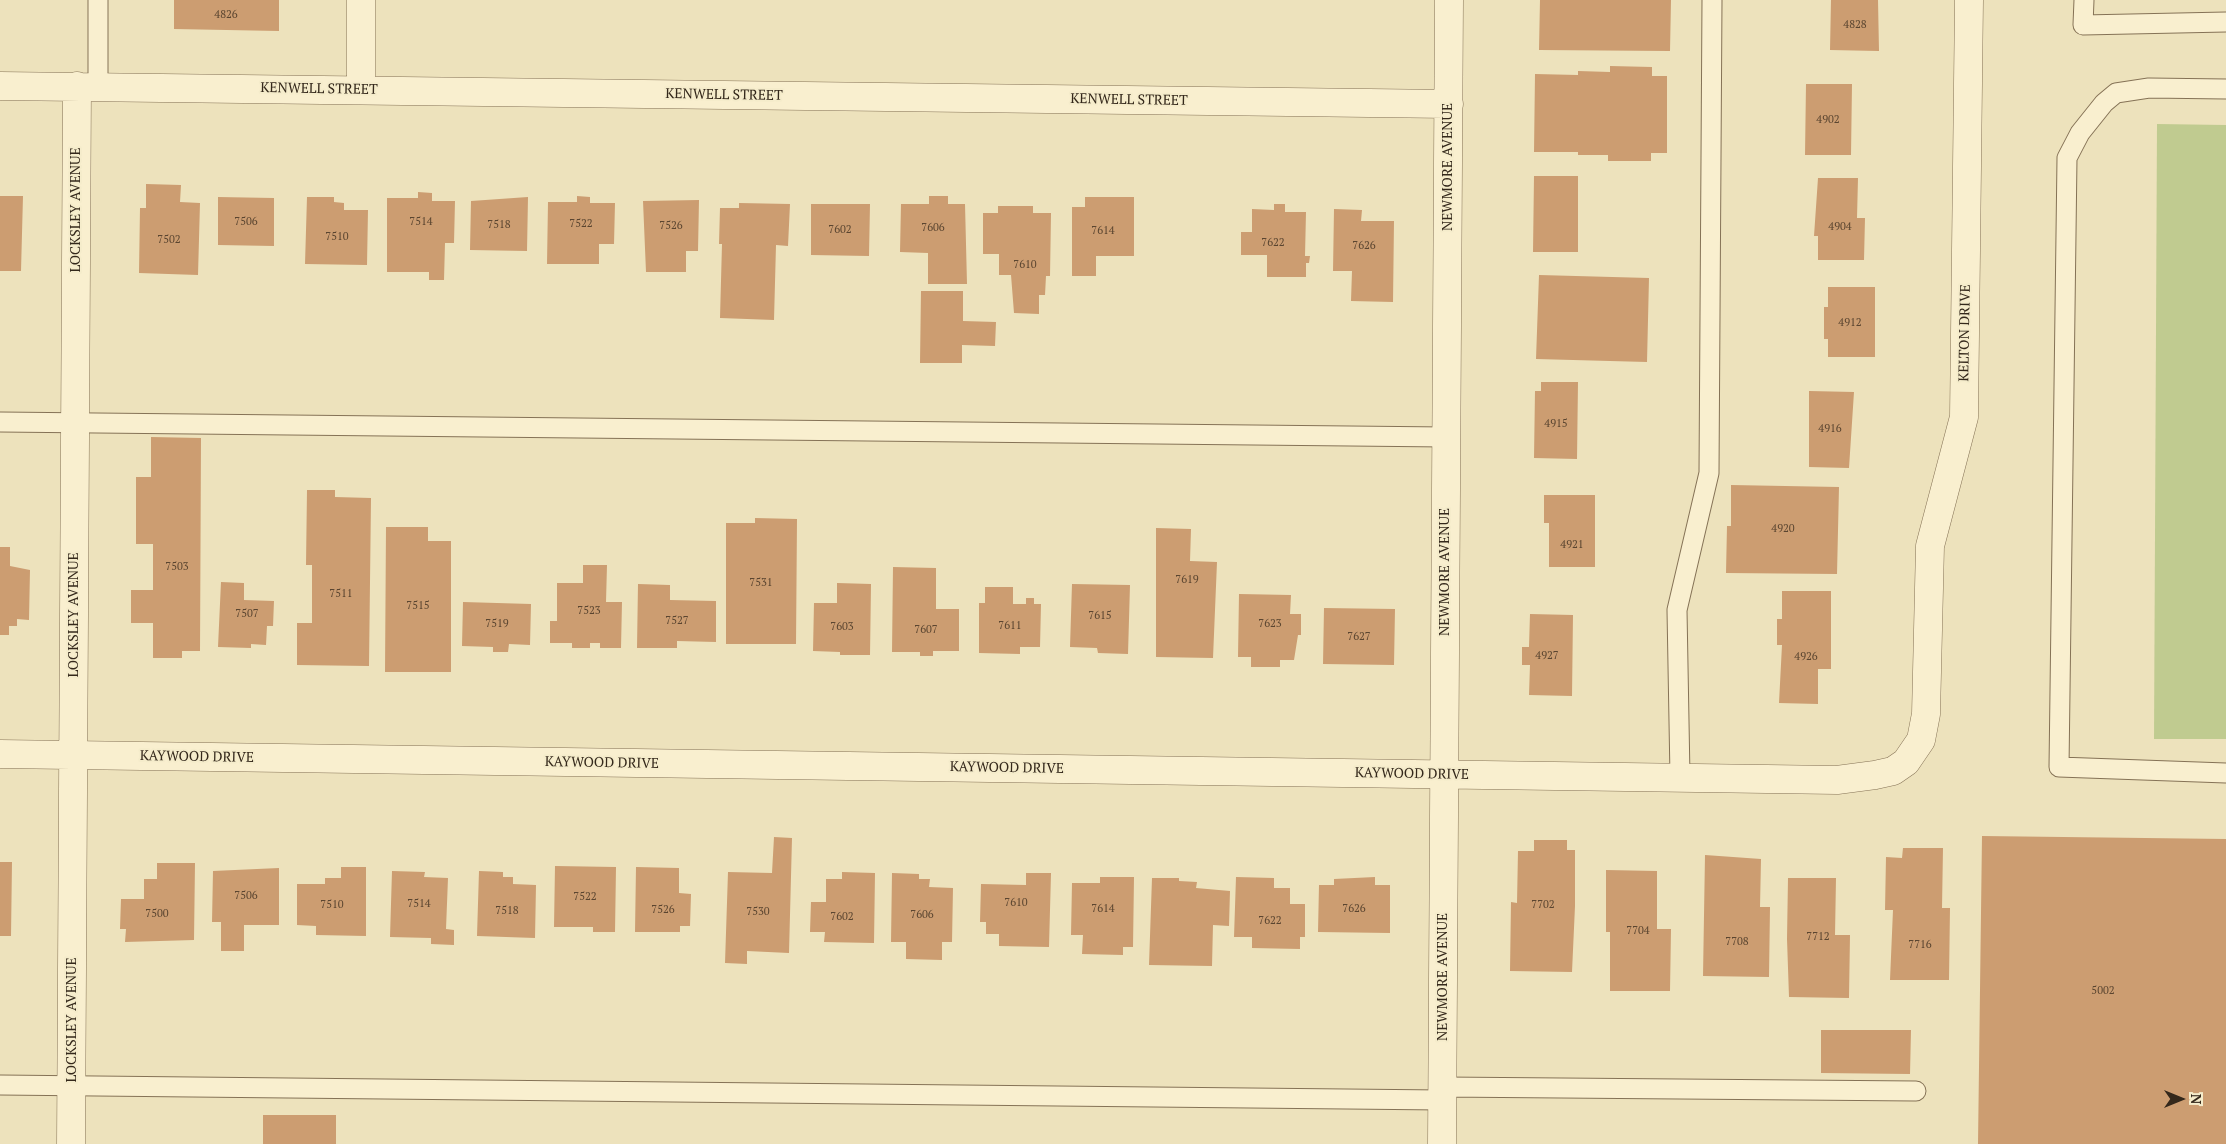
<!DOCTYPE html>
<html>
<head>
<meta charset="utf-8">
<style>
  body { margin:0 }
  #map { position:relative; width:2226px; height:1144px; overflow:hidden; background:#ede2bc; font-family:"PT Serif",serif }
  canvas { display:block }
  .north { position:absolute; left:2156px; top:1074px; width:50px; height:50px; -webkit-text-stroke:4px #f5eccb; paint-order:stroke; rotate:90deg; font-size:14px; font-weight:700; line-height:20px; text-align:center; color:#34281b }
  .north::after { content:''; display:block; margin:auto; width:18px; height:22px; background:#34281b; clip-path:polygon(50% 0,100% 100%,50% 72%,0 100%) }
</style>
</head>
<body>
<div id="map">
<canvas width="2226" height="1144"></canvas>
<div class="north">N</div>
</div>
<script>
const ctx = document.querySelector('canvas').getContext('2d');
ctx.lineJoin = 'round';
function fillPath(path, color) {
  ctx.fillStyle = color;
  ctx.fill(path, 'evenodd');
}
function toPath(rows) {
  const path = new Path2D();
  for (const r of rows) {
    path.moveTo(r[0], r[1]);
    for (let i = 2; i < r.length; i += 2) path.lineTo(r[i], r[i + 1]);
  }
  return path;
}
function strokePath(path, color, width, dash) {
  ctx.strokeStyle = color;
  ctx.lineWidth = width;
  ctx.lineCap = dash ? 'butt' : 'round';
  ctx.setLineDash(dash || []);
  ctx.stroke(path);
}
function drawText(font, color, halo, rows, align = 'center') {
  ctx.font = font + ' "PT Serif",serif';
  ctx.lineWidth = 4;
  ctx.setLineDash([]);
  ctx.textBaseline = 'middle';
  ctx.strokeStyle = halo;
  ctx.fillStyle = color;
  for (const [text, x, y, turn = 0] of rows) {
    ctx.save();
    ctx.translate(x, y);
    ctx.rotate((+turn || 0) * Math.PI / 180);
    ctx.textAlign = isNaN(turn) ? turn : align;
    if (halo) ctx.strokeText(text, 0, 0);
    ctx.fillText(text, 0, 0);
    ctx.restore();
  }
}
fillPath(toPath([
  [2157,124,2226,125,2226,739,2154,739]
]), '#c0cb90');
fillPath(toPath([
  [174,0,279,0,279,31,174,29],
  [1540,0,1671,0,1670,51,1539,50],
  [1831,0,1878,0,1879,51,1830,50],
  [1610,66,1652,67,1652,76,1667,76,1667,153,1651,153,1651,161,1608,161,1608,155,1578,155,1578,152,1534,152,1535,74,1578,75,1578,71,1610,72],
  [1806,84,1852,84,1851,155,1805,155],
  [1534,176,1578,176,1578,252,1533,252],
  [1818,178,1858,178,1857,218,1865,218,1864,260,1818,260,1818,236,1814,236],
  [146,184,181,185,180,202,200,203,198,275,139,273,140,208,146,208],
  [418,192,432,193,432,201,455,201,454,243,445,243,444,280,429,280,429,272,387,272,387,198,418,198],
  [0,196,23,196,21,271,0,271],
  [577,196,590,197,590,203,615,203,614,244,599,244,599,264,547,264,548,202,577,202],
  [929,196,948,196,948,204,965,204,967,284,928,284,928,253,900,252,901,204,929,204],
  [218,197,274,198,274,246,218,245],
  [307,197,334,197,334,202,344,203,344,210,368,210,367,265,305,264],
  [528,197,527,251,470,250,471,201],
  [1085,197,1134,197,1134,256,1096,256,1096,276,1072,276,1072,207,1085,207],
  [699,200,698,251,686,251,686,272,646,272,643,201],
  [739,203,790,204,788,246,776,245,774,320,720,318,722,244,719,244,720,208,739,208],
  [811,204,870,204,869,256,811,255],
  [1274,204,1285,204,1285,212,1306,212,1305,256,1310,256,1309,263,1306,263,1306,277,1267,277,1267,255,1241,255,1241,232,1252,232,1252,209,1274,210],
  [998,206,1033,206,1033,213,1051,213,1050,276,1046,276,1045,295,1039,295,1039,314,1014,313,1011,275,999,275,999,254,983,254,983,213,998,213],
  [1334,209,1362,210,1361,221,1394,221,1393,302,1351,301,1352,271,1333,271],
  [1539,275,1649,278,1647,362,1536,359],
  [1828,287,1875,287,1875,357,1828,357,1828,339,1824,339,1824,307,1828,307],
  [921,291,963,291,963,321,996,322,995,346,962,345,962,363,920,363],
  [1541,382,1578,382,1577,459,1534,458,1535,391,1541,391],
  [1809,391,1854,392,1849,468,1809,467],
  [151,437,201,438,200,651,182,651,182,658,153,658,153,623,131,623,131,590,153,590,153,544,136,544,136,477,151,477],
  [1731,485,1839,487,1837,574,1726,573,1727,526,1731,526],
  [307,490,335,490,335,497,371,498,369,666,297,665,297,623,312,623,312,565,306,565],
  [1544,495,1595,495,1595,567,1549,567,1549,523,1544,523],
  [755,518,797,519,796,644,726,644,726,523,755,523],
  [386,527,428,527,428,541,451,541,451,672,385,672],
  [1156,528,1191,529,1190,561,1217,562,1213,658,1156,657],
  [0,547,10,547,10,566,30,570,29,620,17,619,17,626,9,626,9,635,0,635],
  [583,565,607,565,606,602,622,602,621,648,600,648,600,643,590,643,590,648,572,648,572,643,550,643,550,621,557,621,557,583,583,583],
  [893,567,936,568,936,609,959,609,959,651,933,651,933,656,920,656,920,652,892,652],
  [221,582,244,583,244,600,274,601,273,626,267,626,266,645,251,644,251,648,218,647],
  [837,583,871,584,870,655,840,655,840,652,813,651,814,603,837,603],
  [638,584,670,585,670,600,716,601,716,642,677,641,677,648,637,648],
  [1072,584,1130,585,1128,654,1098,653,1097,648,1070,647],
  [985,587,1013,587,1013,604,1026,604,1026,598,1034,598,1034,604,1041,604,1040,647,1020,647,1020,654,979,653,979,603,985,603],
  [1782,591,1831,591,1831,669,1818,669,1818,704,1779,703,1782,645,1777,645,1777,619,1782,619],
  [1239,594,1291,595,1290,614,1301,614,1301,635,1298,635,1294,660,1280,660,1280,667,1251,667,1251,657,1238,657],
  [463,602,531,604,530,645,509,644,508,652,493,652,493,647,462,646],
  [1324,608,1395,609,1394,665,1323,664],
  [1530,614,1573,615,1572,696,1529,695,1530,665,1522,665,1522,647,1529,647],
  [1982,836,2226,839,2226,1144,1978,1144],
  [774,837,792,838,789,953,747,951,747,964,725,963,728,872,772,873],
  [1534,840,1567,840,1567,850,1575,850,1575,906,1572,972,1510,971,1511,902,1517,903,1518,851,1534,851],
  [1903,848,1943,848,1942,908,1950,908,1949,980,1890,980,1893,910,1885,910,1886,857,1902,858],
  [1705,855,1761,859,1760,907,1770,907,1769,977,1703,976],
  [0,862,12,862,11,936,0,936],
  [157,863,195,863,194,940,125,942,126,929,120,929,121,899,144,899,144,879,157,879],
  [555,866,616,867,615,932,593,932,593,927,554,927],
  [341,867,366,867,366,936,316,935,316,926,297,925,297,884,325,884,325,878,341,878],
  [636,867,679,868,679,893,691,894,690,926,680,926,680,932,635,932],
  [279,868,279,925,244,925,244,951,221,951,221,922,212,922,213,871],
  [1606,870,1657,871,1657,929,1671,929,1670,991,1610,991,1610,932,1606,932],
  [392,871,425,872,424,877,448,878,446,929,454,930,454,945,431,944,431,938,390,937],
  [479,871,503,872,503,877,513,877,513,884,536,885,535,938,477,936],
  [842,872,875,873,874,943,824,942,825,932,810,932,811,902,826,902,826,879,842,879],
  [892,873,919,874,919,879,930,879,929,887,953,888,952,942,942,942,942,960,906,959,906,942,891,942],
  [1026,873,1051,873,1049,947,999,946,999,934,986,934,986,922,980,922,981,884,1026,885],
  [1100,877,1134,877,1133,947,1123,947,1123,955,1082,954,1083,935,1071,935,1072,883,1100,883],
  [1236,877,1274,878,1274,888,1290,888,1290,904,1305,904,1305,937,1300,937,1300,949,1252,948,1252,937,1234,937],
  [1375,877,1375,885,1390,885,1390,933,1318,932,1319,885,1334,885,1334,879],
  [1152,878,1179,878,1179,881,1197,882,1196,888,1230,891,1229,926,1213,925,1212,966,1149,965],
  [1788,878,1836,878,1835,935,1850,935,1849,998,1789,997,1787,939],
  [1821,1030,1911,1030,1910,1074,1821,1073],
  [263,1115,336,1115,336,1144,263,1144]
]), '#cc9d71');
const service = toPath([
  [98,0,98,86],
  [2084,0,2083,25,2226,22],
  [2226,89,2149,88,2116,93,2104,103,2080,133,2067,158,2059,767,2226,773],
  [0,422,1446,437],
  [1680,777,1677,610,1709,473,1712,0],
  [0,1085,1442,1100],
  [1443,1087,1916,1091]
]);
const minor = toPath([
  [0,86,1449,104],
  [361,90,361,0],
  [0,754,1837,780,1875,775,1893,771,1906,762,1921,740,1926,714,1930,546,1964,417,1969,0],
  [71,1144,77,86],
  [1442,1144,1449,0]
]);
strokePath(service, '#857256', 21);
strokePath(minor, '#857256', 29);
strokePath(service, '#f9efcf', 19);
strokePath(minor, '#f9efcf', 28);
drawText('11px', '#5a4530', null, [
  ["4826",226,15],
  ["4828",1855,25],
  ["4902",1828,120],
  ["7506",246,222],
  ["7514",421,222],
  ["7522",581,224],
  ["7518",499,225],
  ["7526",671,226],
  ["4904",1840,227],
  ["7606",933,228],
  ["7602",840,230],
  ["7614",1103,231],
  ["7510",337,237],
  ["7502",169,240],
  ["7622",1273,243],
  ["7626",1364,246],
  ["7610",1025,265],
  ["4912",1850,323],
  ["4915",1556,424],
  ["4916",1830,429],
  ["4920",1783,529],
  ["4921",1572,545],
  ["7503",177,567],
  ["7619",1187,580],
  ["7531",761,583],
  ["7511",341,594],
  ["7515",418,606],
  ["7523",589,611],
  ["7507",247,614],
  ["7615",1100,616],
  ["7527",677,621],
  ["7519",497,624],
  ["7623",1270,624],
  ["7611",1010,626],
  ["7603",842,627],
  ["7607",926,630],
  ["7627",1359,637],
  ["4927",1547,656],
  ["4926",1806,657],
  ["7506",246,896],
  ["7522",585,897],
  ["7610",1016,903],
  ["7514",419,904],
  ["7510",332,905],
  ["7702",1543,905],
  ["7614",1103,909],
  ["7626",1354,909],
  ["7526",663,910],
  ["7518",507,911],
  ["7530",758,912],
  ["7500",157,914],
  ["7606",922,915],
  ["7602",842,917],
  ["7622",1270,921],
  ["7704",1638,931],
  ["7712",1818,937],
  ["7708",1737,942],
  ["7716",1920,945],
  ["5002",2103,991]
]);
drawText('14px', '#34281b', '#f5eccb', [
  ["KENWELL STREET",319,89,1],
  ["KENWELL STREET",724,95,1],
  ["KENWELL STREET",1129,100,1],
  ["NEWMORE AVENUE",1448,167,-90],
  ["LOCKSLEY AVENUE",76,210,-90],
  ["KELTON DRIVE",1965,333,-89],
  ["NEWMORE AVENUE",1445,572,-90],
  ["LOCKSLEY AVENUE",74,615,-90],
  ["KAYWOOD DRIVE",197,757,1],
  ["KAYWOOD DRIVE",602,763,1],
  ["KAYWOOD DRIVE",1007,768,1],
  ["KAYWOOD DRIVE",1412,774,1],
  ["NEWMORE AVENUE",1443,977,-90],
  ["LOCKSLEY AVENUE",72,1020,-90]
]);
</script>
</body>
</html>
